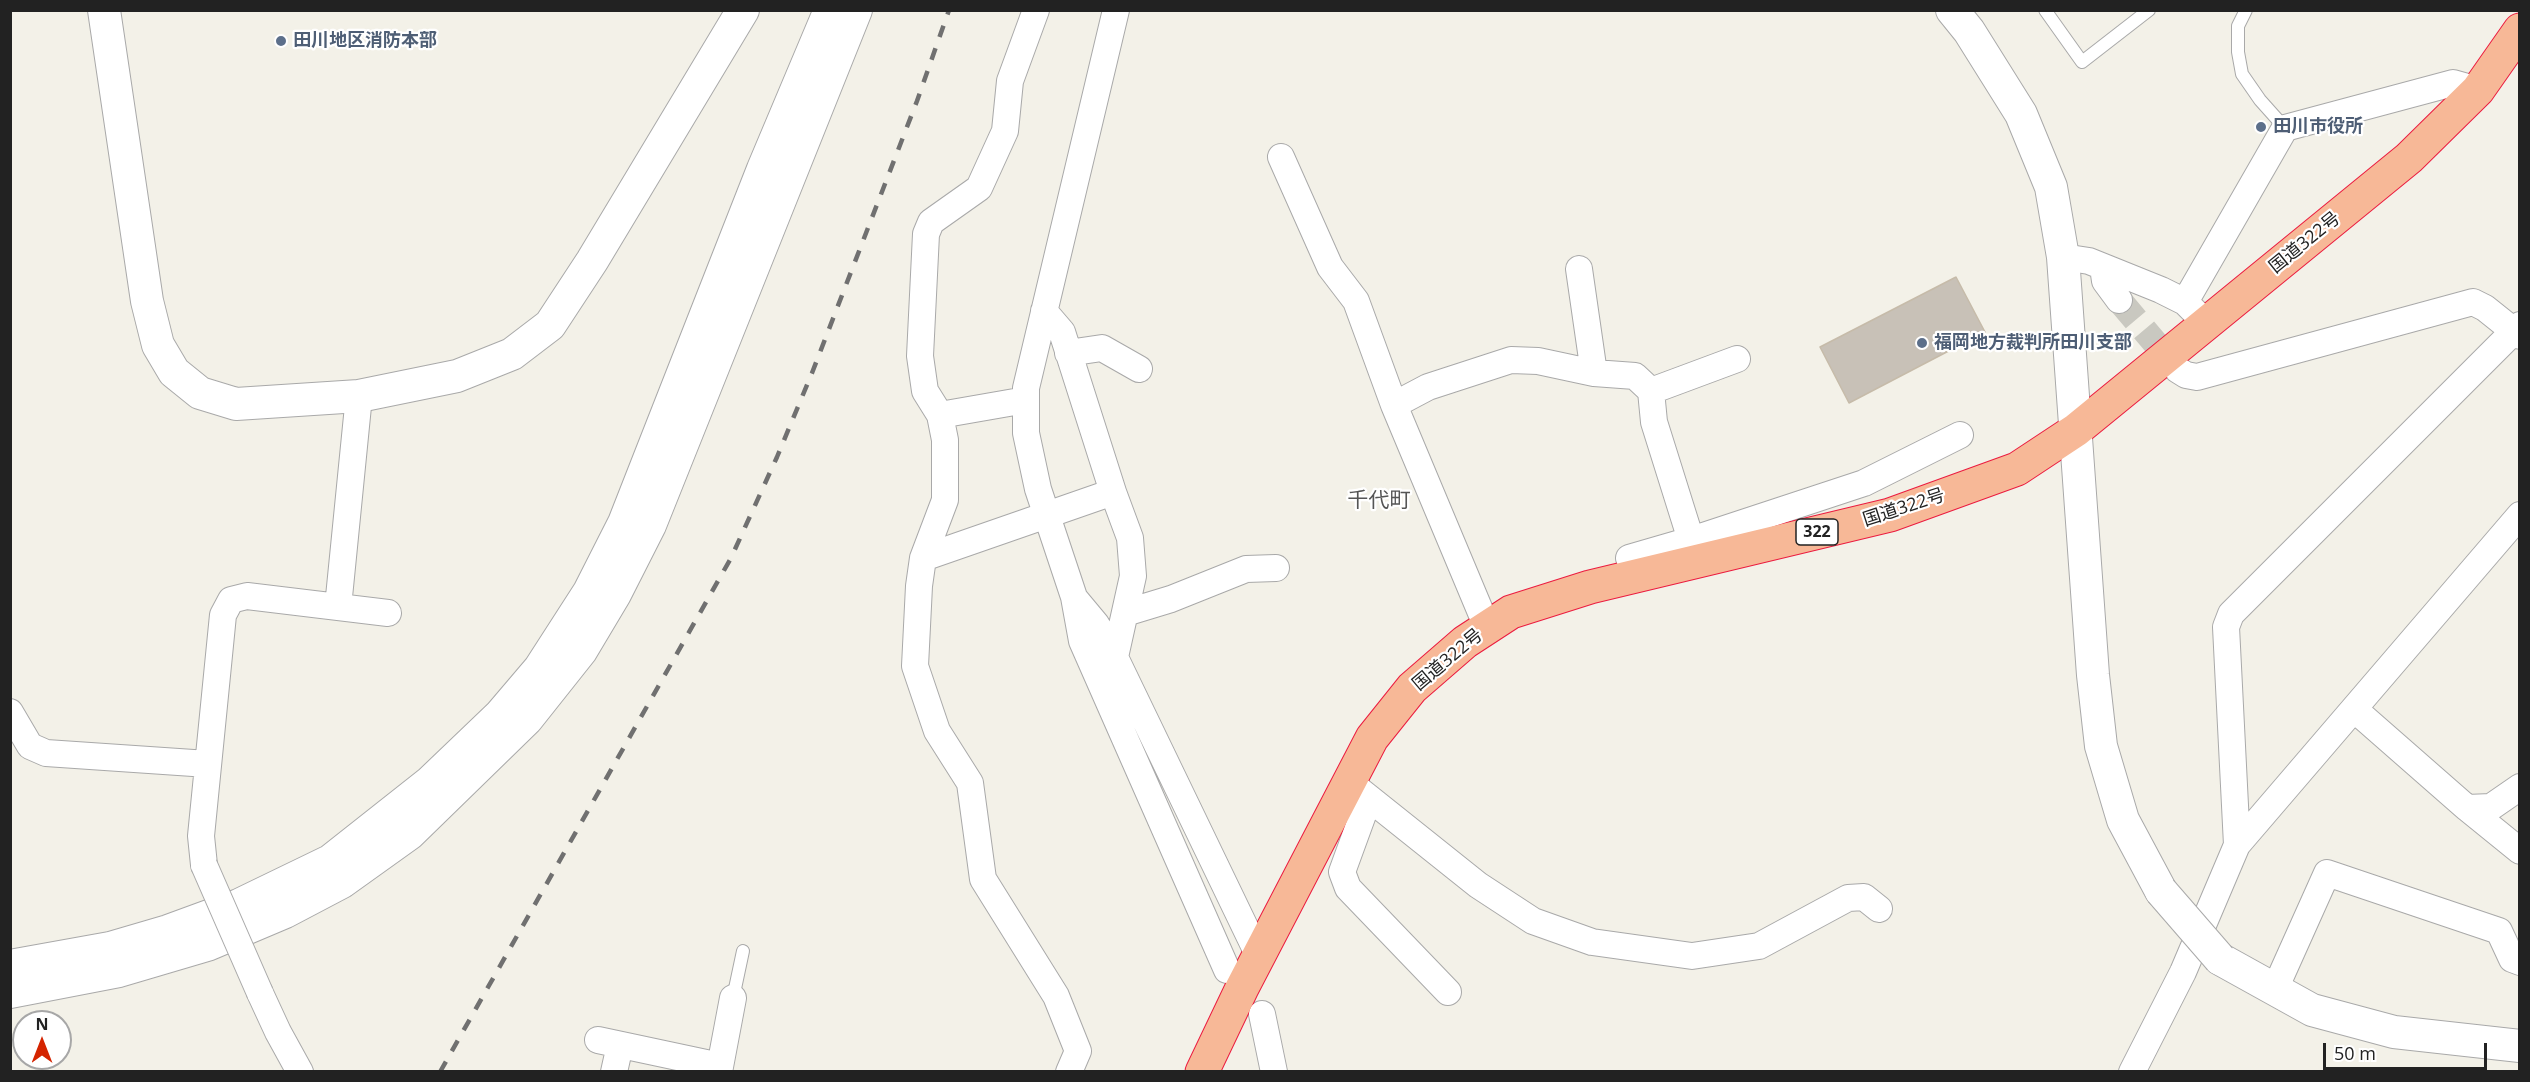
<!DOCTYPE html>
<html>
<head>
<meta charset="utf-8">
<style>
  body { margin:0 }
  #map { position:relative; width:2530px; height:1082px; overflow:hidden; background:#f3f1e8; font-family:"Open Sans",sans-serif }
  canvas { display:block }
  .frame { position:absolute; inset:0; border:12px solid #222; pointer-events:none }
  .north { position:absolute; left:12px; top:1010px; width:60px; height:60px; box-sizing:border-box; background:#fff; border:2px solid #a7a7a7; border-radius:50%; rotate:0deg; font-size:16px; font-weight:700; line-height:24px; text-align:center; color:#222 }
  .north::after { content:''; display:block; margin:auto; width:21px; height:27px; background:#d42400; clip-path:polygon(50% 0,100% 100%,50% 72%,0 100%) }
  .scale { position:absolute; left:2323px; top:1043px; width:164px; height:27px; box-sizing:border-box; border:3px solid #222; border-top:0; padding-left:8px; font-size:18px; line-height:21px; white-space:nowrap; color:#222; -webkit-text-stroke:4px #fff; paint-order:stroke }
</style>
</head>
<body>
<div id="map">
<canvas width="2530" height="1082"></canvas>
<div class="frame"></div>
<div class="north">N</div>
<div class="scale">50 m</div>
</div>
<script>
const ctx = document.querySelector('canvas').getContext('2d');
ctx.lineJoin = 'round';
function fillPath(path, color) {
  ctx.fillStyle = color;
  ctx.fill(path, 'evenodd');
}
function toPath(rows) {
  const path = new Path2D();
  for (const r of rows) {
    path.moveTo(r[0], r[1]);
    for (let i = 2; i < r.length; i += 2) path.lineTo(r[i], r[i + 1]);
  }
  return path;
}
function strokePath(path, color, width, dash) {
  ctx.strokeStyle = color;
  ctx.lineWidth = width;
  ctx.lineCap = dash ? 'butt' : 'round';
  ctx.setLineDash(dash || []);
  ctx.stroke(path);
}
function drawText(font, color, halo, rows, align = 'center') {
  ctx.font = font + ' "Open Sans","Noto Sans JP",sans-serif';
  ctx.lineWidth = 4.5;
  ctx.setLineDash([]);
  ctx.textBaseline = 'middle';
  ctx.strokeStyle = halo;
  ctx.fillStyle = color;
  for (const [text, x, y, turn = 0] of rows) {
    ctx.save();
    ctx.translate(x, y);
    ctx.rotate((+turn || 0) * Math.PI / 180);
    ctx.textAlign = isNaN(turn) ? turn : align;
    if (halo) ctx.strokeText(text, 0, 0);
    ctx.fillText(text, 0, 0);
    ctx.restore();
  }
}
const building = toPath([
  [1956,277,1985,332,1849,403,1820,347,1956,277]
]);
fillPath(building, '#c8c1b7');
strokePath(building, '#c6bba9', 1.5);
strokePath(toPath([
  [2119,300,2178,370]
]), '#c9c8c0', 26, [26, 13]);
const service = toPath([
  [2045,10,2082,62,2149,10],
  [2246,10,2238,26,2238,52,2242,74,2260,100,2285,128],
  [733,998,743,951]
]);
const minor = toPath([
  [1116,10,1026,388,1026,433,1038,489,1074,597,1082,641,1227,970],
  [1281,157,1330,267,1356,301,1394,405,1487,627],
  [2063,257,2089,261,2161,290,2185,302,2197,314],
  [2103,267,2105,281,2119,300],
  [1579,269,1594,373],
  [2185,302,2285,128,2453,83,2478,90],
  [1044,311,1062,332,1113,492],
  [1068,353,1102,348,1139,369],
  [2178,370,2186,375,2197,377,2473,302,2485,308,2520,336],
  [1026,400,940,415,945,440,945,500,923,558,919,586,915,666,937,731,970,783,983,879,1056,996,1078,1051,1069,1072],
  [1394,405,1428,387,1511,360,1538,361,1594,373,1635,376,1651,391,1737,359],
  [940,415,925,391,920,356,926,234,931,222,979,188,1005,131,1010,81,1036,10],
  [1691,540,1864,483,1960,435],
  [923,558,1113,492,1130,538,1133,576,1115,657],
  [1635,576,1629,558,1691,540,1654,422,1651,391],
  [1076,600,1096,624,1110,647,1259,956],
  [338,607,359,396],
  [1125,613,1171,599,1246,569,1276,568],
  [2354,709,2467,808,2491,807,2520,787],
  [10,712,30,746,46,753,208,764],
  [1349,782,1478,885,1533,921,1592,942,1692,956,1759,946,1848,898,1864,897,1879,909],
  [1369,798,1342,872,1348,888,1448,992],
  [2467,808,2520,851],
  [2237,845,2226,627,2231,614,2520,325],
  [204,865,201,836,223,615,231,600,247,596,388,613],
  [2275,989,2327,873,2499,931,2512,959,2520,962],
  [260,993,278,1032,300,1072],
  [1262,1014,1274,1072],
  [598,1040,720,1066],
  [614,1072,620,1045],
  [719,1072,733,998],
  [2132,1072,2183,972,2237,845,2520,515]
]);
const tertiary = toPath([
  [104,10,147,301,158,345,174,372,200,393,236,404,359,396,457,376,512,354,550,325,592,261,743,10],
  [1952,10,1969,31,2021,114,2051,187,2063,257,2093,675,2101,746,2123,820,2161,891],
  [2220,959,2312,1010,2394,1032,2520,1046],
  [10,966,110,948,168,931,239,905,330,861,430,782,500,715,540,668,589,592,624,523,763,169,830,10],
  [10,992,119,971,207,945,285,912,342,882,409,834,527,719,581,651,615,594,650,525,856,10]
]);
const trunk = toPath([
  [1202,1072,1242,988,1372,738,1412,688,1465,642,1511,612,1590,587,1890,515,2017,469,2076,430,2409,158,2478,90,2520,30]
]);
strokePath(service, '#a9a9a9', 14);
strokePath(minor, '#a9a9a9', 28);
strokePath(tertiary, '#a9a9a9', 34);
strokePath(trunk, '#eb1b3f', 35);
strokePath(service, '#fff', 12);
strokePath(minor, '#fff', 26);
strokePath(tertiary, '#fff', 32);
strokePath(trunk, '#f7b897', 33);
strokePath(toPath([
  [440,1072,731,558,777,457,812,373,917,101,949,10]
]), '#707070', 4.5, [12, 12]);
const minorBridge = toPath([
  [204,865,260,993]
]);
const tertiaryBridge = toPath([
  [2161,891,2220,959]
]);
strokePath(minorBridge, '#a9a9a9', 28, []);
strokePath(tertiaryBridge, '#a9a9a9', 34, []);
strokePath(minorBridge, '#fff', 26);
strokePath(tertiaryBridge, '#fff', 32);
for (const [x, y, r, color] of [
  [281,41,6,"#5c6f8a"],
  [2261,127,6,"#5c6f8a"],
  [1922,343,6,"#5c6f8a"]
]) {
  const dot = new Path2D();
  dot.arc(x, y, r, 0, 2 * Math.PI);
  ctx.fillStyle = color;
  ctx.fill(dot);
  strokePath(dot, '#fff', 2);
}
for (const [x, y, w] of [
  [1817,532,42]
]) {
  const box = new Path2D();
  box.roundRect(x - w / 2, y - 13, w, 26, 4.5);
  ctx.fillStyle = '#fff';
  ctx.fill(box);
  strokePath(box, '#222', 1.5);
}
drawText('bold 16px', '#222', null, [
  ["322",1817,532]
]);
drawText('bold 18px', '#4e5e75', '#fff', [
  ["田川地区消防本部",293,41],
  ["田川市役所",2273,127],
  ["福岡地方裁判所田川支部",1934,343]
], 'left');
drawText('18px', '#222', '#fff', [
  ["国道322号",2305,243,-39],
  ["国道322号",1904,508,-18],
  ["国道322号",1448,660,-40]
]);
drawText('21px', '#555', '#fff', [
  ["千代町",1379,501]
]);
</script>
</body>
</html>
